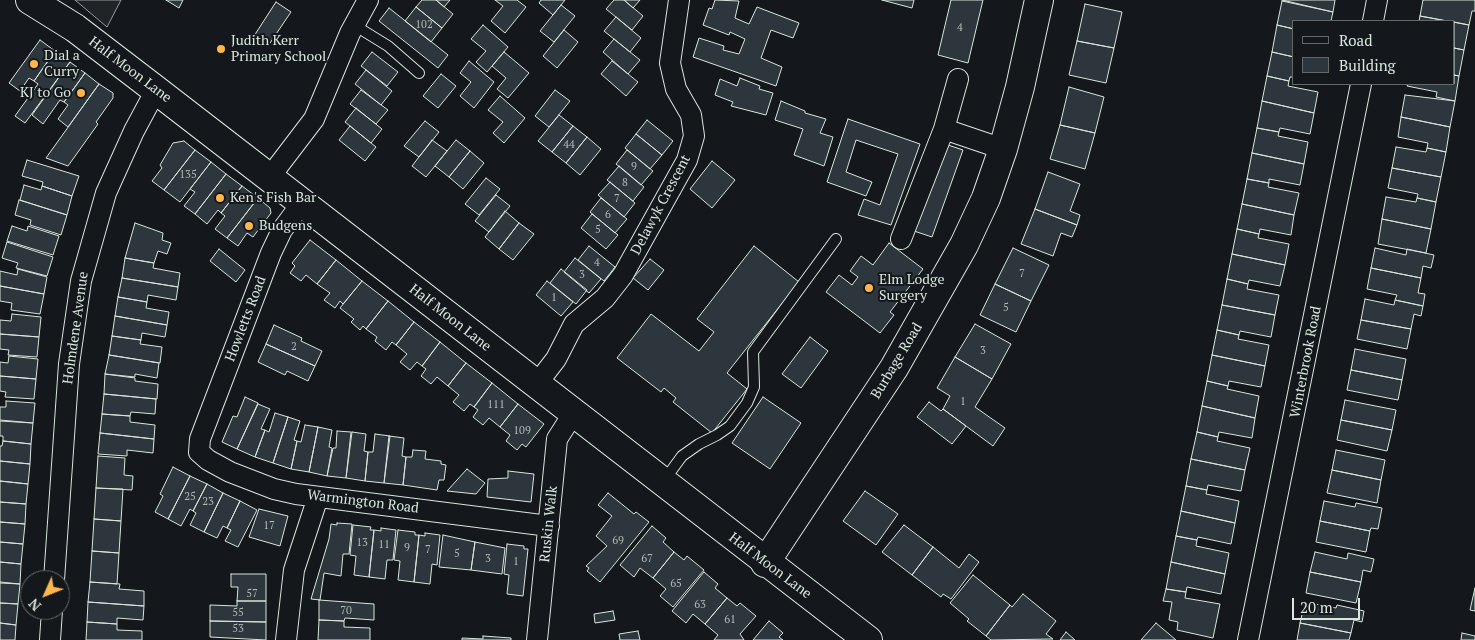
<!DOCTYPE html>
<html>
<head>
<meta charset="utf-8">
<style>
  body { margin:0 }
  #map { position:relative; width:1475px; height:640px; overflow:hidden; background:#14181c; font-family:"PT Serif",serif }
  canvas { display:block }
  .legend { position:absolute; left:1292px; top:20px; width:162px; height:65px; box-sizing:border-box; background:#14181c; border:1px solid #626a69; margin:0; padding:6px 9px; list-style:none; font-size:15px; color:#d8e6dc }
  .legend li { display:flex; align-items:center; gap:10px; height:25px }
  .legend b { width:25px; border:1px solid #626a69 }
  .north { position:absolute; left:20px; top:570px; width:50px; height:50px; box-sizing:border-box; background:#14181c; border:1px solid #626a69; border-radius:50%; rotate:226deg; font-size:14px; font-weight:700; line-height:20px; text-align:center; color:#d8e6dc }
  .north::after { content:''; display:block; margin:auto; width:18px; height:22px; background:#ffb74d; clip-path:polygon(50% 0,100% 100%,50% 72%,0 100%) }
  .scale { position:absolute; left:1292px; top:598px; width:68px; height:22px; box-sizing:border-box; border:2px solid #d8e6dc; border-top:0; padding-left:6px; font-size:15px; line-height:18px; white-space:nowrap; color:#d8e6dc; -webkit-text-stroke:4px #14181c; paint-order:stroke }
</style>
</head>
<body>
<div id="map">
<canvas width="1475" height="640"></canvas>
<ul class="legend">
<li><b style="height:6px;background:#14181c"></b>Road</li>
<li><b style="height:14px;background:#2c363c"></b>Building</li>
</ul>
<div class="north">N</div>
<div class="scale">20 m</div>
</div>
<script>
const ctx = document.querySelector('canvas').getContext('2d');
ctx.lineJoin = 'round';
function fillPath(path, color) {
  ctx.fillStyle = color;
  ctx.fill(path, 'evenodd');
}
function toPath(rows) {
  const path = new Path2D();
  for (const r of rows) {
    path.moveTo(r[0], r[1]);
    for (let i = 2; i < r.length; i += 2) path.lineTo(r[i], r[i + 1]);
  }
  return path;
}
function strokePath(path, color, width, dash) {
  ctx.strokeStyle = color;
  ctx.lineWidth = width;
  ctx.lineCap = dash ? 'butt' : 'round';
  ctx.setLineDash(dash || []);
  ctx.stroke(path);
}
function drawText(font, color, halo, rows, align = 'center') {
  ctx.font = font + ' "PT Serif",serif';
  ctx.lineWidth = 4;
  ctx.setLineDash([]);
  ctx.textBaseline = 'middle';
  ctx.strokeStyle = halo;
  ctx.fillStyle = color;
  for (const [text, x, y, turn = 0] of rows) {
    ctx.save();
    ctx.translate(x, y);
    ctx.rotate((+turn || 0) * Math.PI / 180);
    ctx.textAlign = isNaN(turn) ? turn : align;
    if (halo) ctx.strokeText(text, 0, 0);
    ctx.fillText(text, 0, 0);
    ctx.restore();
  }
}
const green = toPath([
  [75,0,121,0,107,27,75,0]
]);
fillPath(green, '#202428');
strokePath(green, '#939e99', 1);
const building = toPath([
  [166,0,183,0,179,8,166,0],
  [422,0,436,0,453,14,442,28,416,7,422,0],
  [436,0,450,0,444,7,436,0],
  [495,0,517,0,526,7,505,33,491,21,503,6,495,0],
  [541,0,565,0,553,15,539,3,541,0],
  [614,0,624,0,643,16,632,30,606,9,614,0],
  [624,0,640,0,633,8,624,0],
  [715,0,739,1,735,18,749,24,757,7,799,23,793,38,771,30,761,58,782,67,776,86,693,57,699,38,724,46,723,50,739,54,745,39,730,32,729,35,703,25,709,8,712,9,715,0],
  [882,0,914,0,912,8,882,0],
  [951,0,983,0,968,63,938,55,951,0],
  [1282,0,1335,0,1333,12,1282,0],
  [1423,0,1475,0,1475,11,1472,11,1469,25,1420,16,1423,0],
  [1282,1,1333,12,1331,21,1294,21,1294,29,1277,25,1282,1],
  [276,2,291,12,268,46,254,36,276,2],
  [1085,4,1122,12,1114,48,1077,41,1085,4],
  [561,5,575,16,554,42,540,31,561,5],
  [416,7,442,28,431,42,405,21,416,7],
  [389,8,448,55,438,68,379,21,389,8],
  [1420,16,1447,21,1419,21,1420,16],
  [616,17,641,38,630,52,604,31,616,17],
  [1454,22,1469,25,1464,50,1454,48,1454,22],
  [483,25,508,47,487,72,476,62,486,51,471,39,483,25],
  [1277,25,1294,29,1294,57,1272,52,1277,25],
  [564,30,578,42,557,68,543,56,564,30],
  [614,39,640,60,628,74,603,52,614,39],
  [40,40,55,51,34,81,29,78,20,91,9,83,40,40],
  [1077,41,1114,48,1106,83,1069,75,1077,41],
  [1454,48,1464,50,1459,76,1454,75,1454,48],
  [55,51,70,62,25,123,15,116,38,84,34,81,55,51],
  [372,52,398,72,387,86,361,66,372,52],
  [504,52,529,73,508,98,497,89,506,78,492,66,504,52],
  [1272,52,1294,57,1294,77,1290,77,1289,81,1267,76,1272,52],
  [469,61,494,82,474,108,460,96,471,82,460,73,469,61],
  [612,61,638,82,626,96,601,74,612,61],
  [70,62,85,73,64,102,60,100,43,124,32,115,70,62],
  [366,70,392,91,381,105,355,84,366,70],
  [85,73,99,84,68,127,58,119,68,105,64,102,85,73],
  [441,74,456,86,438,108,423,96,441,74],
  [1454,75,1459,76,1455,101,1436,97,1437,92,1407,86,1408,84,1454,84,1454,75],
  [1267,76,1289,81,1288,86,1318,92,1314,113,1262,101,1267,76],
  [740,78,760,86,759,89,773,93,766,115,731,106,733,102,715,95,720,79,737,86,740,78],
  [99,84,113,93,113,98,96,122,98,124,68,166,46,158,99,84],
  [1069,87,1104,97,1095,133,1060,125,1069,87],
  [361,90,388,110,376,124,350,104,361,90],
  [555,90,570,101,549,127,535,116,555,90],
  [1405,95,1455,101,1450,127,1401,117,1405,95],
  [500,96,525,118,504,143,493,133,503,122,488,110,500,96],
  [781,101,805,111,805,113,826,119,820,133,833,137,824,166,794,155,803,129,775,120,781,101],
  [1262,101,1314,113,1310,134,1280,128,1279,132,1257,128,1262,101],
  [356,108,382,129,371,143,345,122,356,108],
  [559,115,573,126,552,152,538,141,559,115],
  [1401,117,1450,127,1446,152,1427,148,1428,143,1398,137,1401,117],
  [848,119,920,144,891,225,858,215,864,199,880,205,898,154,856,140,846,172,872,182,866,196,827,182,848,119],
  [647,120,673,141,662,155,636,134,647,120],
  [425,121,439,132,419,157,404,146,425,121],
  [1060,125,1095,133,1085,169,1050,159,1060,125],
  [350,126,376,147,365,161,339,140,350,126],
  [573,126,587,137,566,163,552,152,573,126],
  [1257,128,1279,132,1278,136,1308,142,1304,164,1252,153,1257,128],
  [636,134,662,155,650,169,625,148,636,134],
  [587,137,601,149,580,175,566,163,587,137],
  [432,140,447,151,426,177,412,166,432,140],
  [456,140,470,151,449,177,435,166,456,140],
  [184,141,195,150,164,190,152,181,162,168,160,165,173,143,184,141],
  [945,144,963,150,932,237,914,231,945,144],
  [1396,147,1426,152,1427,148,1446,152,1441,177,1392,168,1396,147],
  [195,150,211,162,180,202,164,190,195,150],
  [627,150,653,171,641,185,616,164,627,150],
  [470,151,484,163,463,189,449,177,470,151],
  [1252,153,1304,164,1300,185,1269,179,1269,183,1247,179,1252,153],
  [27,160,79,176,72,196,42,186,43,182,22,176,27,160],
  [712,161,735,180,712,208,690,189,712,161],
  [211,162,226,174,195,214,184,206,195,192,190,189,211,162],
  [619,166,644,187,633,201,607,180,619,166],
  [1392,168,1441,177,1436,202,1417,198,1418,194,1388,188,1392,168],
  [1048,172,1080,184,1070,211,1080,215,1077,225,1035,209,1048,172],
  [226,174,242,186,221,213,218,210,207,224,195,214,226,174],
  [486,178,500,189,479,215,465,204,486,178],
  [1247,179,1269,183,1268,187,1299,193,1294,215,1242,204,1247,179],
  [610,182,635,203,624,217,598,195,610,182],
  [24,185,41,190,42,186,72,196,67,215,20,200,24,185],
  [242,186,258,198,227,238,215,229,225,216,221,213,242,186],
  [496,195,510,206,489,232,475,221,496,195],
  [1386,197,1416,202,1417,198,1436,202,1431,229,1382,219,1386,197],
  [258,198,270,208,271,213,253,237,247,233,238,246,227,238,258,198],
  [601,198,627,219,615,233,590,212,601,198],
  [19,200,67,215,61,235,30,225,31,220,15,215,19,200],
  [1242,204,1294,215,1291,235,1260,229,1259,234,1237,229,1242,204],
  [1035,209,1077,225,1072,237,1061,233,1053,256,1021,244,1035,209],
  [505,211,519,223,499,249,485,237,505,211],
  [592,214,618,235,606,249,581,228,592,214],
  [1382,219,1431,229,1426,253,1378,244,1382,219],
  [135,223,163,233,162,240,171,243,167,254,158,251,154,263,125,258,135,223],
  [519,223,534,234,513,260,499,249,519,223],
  [12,226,27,231,28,226,59,236,53,255,7,241,12,226],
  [1237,229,1259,234,1258,238,1289,244,1285,265,1232,254,1237,229],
  [310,240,336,260,317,284,306,275,301,281,290,273,295,266,292,263,310,240],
  [7,242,53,257,47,276,16,268,18,263,2,258,7,242],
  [889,243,923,269,890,312,894,315,880,333,826,292,839,275,852,285,858,277,850,271,861,256,873,265,889,243],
  [589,246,615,267,604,281,578,260,589,246],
  [754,246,799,282,727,373,747,389,712,433,673,402,676,398,664,388,661,392,617,358,651,314,699,351,714,332,697,319,754,246],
  [1013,248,1049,265,1031,301,995,284,1013,248],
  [1375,248,1406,255,1407,249,1434,255,1431,268,1423,266,1421,278,1371,268,1375,248],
  [219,249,245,270,236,282,210,261,219,249],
  [1232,254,1285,265,1280,286,1249,280,1248,284,1227,279,1232,254],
  [125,258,154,263,153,268,180,273,178,287,122,278,125,258],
  [575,258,601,279,589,293,564,272,575,258],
  [650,259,664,270,648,290,633,278,650,259],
  [336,260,362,281,343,304,340,301,335,308,324,300,330,293,317,284,336,260],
  [1371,268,1421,278,1418,293,1425,294,1423,306,1395,300,1397,295,1367,289,1371,268],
  [18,269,47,277,44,294,0,286,0,271,17,275,18,269],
  [561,269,587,290,576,304,550,283,561,269],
  [122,278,178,287,176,300,148,295,147,302,118,297,122,278],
  [1227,279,1248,284,1247,289,1279,295,1275,315,1222,305,1227,279],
  [362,281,388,301,366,329,363,326,360,330,351,322,354,319,340,308,362,281],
  [547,281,573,302,561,316,536,295,547,281],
  [995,284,1031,301,1016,332,980,315,995,284],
  [0,286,44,294,40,314,11,310,12,303,0,301,0,286],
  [118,297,147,302,146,308,169,312,167,325,115,316,118,297],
  [1365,299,1394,305,1395,300,1423,306,1421,316,1414,314,1411,329,1361,320,1365,299],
  [388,301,414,322,396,345,392,342,386,350,375,341,377,337,366,329,388,301],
  [1222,305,1275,315,1271,337,1240,331,1239,335,1217,330,1222,305],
  [12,314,41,317,39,337,0,334,0,320,11,321,12,314],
  [115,316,167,325,165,337,142,333,141,340,112,336,115,316],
  [1361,320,1411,329,1407,349,1357,339,1361,320],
  [414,322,440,342,422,366,417,362,410,370,400,362,407,354,396,345,414,322],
  [975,324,1011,344,992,379,955,357,975,324],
  [274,325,302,338,301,341,322,351,315,366,266,344,274,325],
  [1217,330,1239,335,1238,339,1269,345,1265,366,1212,355,1217,330],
  [0,334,39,337,37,357,8,355,9,350,0,349,0,334],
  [112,336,141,340,140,344,162,347,160,363,109,355,112,336],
  [810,337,828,351,801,388,782,374,810,337],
  [440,342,466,363,448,386,437,377,431,384,421,376,426,369,422,366,440,342],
  [266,344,315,366,308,381,287,371,285,375,258,362,266,344],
  [1355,349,1406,359,1402,380,1351,370,1355,349],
  [109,355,159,363,157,378,135,374,135,377,105,374,109,355],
  [1212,355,1265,366,1261,387,1229,381,1228,386,1207,381,1212,355],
  [9,356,38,359,36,379,0,376,0,362,8,363,9,356],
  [955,357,992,379,975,407,1005,428,993,446,943,409,950,396,937,388,955,357],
  [466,363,492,383,474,407,470,404,464,411,453,402,459,395,448,386,466,363],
  [1351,370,1402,380,1398,400,1347,390,1351,370],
  [105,374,135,378,135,381,158,384,157,399,104,394,105,374],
  [0,376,36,379,34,399,5,397,6,392,0,391,0,376],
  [1207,381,1228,386,1227,389,1259,396,1255,418,1202,406,1207,381],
  [492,383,518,404,500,427,489,418,483,425,473,417,478,410,474,407,492,383],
  [104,394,156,399,155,414,131,412,130,416,102,414,104,394],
  [245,397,258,403,237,449,222,442,233,416,237,417,245,397],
  [763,397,801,423,770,469,732,443,763,397],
  [1345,400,1396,410,1392,430,1341,420,1345,400],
  [6,401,35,403,33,423,0,420,0,407,6,407,6,401],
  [929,402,941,411,943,409,966,426,952,444,917,417,929,402],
  [258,404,270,409,261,429,265,430,255,457,237,449,258,404],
  [518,404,544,424,526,447,522,444,517,450,506,441,510,435,500,427,518,404],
  [1202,406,1255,418,1252,438,1219,432,1218,437,1197,432,1202,406],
  [275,413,288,417,273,463,255,457,265,430,269,432,275,413],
  [102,414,130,416,130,422,155,425,154,439,100,433,102,414],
  [288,417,300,421,294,440,297,441,291,469,273,463,288,417],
  [1341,420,1392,430,1387,451,1337,440,1341,420],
  [0,421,33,423,31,444,3,441,3,436,0,436,0,421],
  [305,425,318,427,309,472,291,469,297,441,301,442,305,425],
  [318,427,332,430,329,447,332,448,327,476,309,472,318,427],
  [337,431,351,432,346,478,327,476,333,448,336,448,337,431],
  [352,432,366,434,364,451,368,452,365,481,346,478,352,432],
  [1197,432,1218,437,1217,441,1250,448,1245,470,1191,459,1197,432],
  [100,433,154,439,153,453,127,450,127,456,98,454,100,433],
  [375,434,390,436,384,483,365,481,368,452,373,452,375,434],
  [389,436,404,438,402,456,406,457,403,485,384,483,389,436],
  [3,441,31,444,30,464,0,461,0,446,2,446,3,441],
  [413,450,426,451,425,459,441,461,441,464,446,465,444,480,439,480,437,490,403,485,406,457,412,457,413,450],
  [1336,450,1385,460,1381,480,1332,470,1336,450],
  [98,456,125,458,124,475,133,476,132,490,96,488,98,456],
  [1191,459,1245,470,1241,491,1208,485,1207,490,1186,486,1191,459],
  [0,461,30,464,28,484,0,481,0,461],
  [173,467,190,476,168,519,155,512,163,496,160,494,173,467],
  [467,469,485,483,476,494,447,491,467,469],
  [1332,470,1381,480,1377,503,1327,493,1332,470],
  [508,471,534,474,531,502,487,497,488,479,508,478,508,471],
  [190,476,207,484,193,511,190,509,181,526,168,519,190,476],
  [0,481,28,484,26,504,0,502,0,481],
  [207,484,223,493,204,532,190,525,196,513,193,511,207,484],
  [1186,486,1207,490,1206,494,1239,501,1235,523,1181,511,1186,486],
  [96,488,123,489,121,521,94,519,96,488],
  [865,491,898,514,876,545,843,521,865,491],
  [223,493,240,501,227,528,223,526,217,538,204,532,223,493],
  [608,493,634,514,636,512,649,522,600,582,587,571,589,568,586,566,607,546,596,536,612,516,598,505,608,493],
  [240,501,257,510,238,547,225,541,231,530,227,528,240,501],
  [1324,501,1355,507,1356,503,1382,508,1378,529,1371,528,1370,531,1320,521,1324,501],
  [0,502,26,504,25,524,0,522,0,502],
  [259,509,288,516,280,546,249,537,259,509],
  [1181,511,1235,523,1231,544,1198,537,1197,540,1176,536,1181,511],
  [94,519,121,521,119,553,92,551,94,519],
  [1320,521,1370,531,1366,552,1316,542,1320,521],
  [0,522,25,524,23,544,0,542,0,522],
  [337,523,352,524,349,554,343,554,341,576,324,573,320,600,311,599,329,539,331,524,337,525,337,523],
  [353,525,371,527,370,530,374,530,369,577,354,575,356,556,350,555,353,525],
  [904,525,933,547,912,575,882,552,904,525],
  [652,526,666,538,663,542,674,552,653,578,640,568,634,577,620,565,652,526],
  [381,528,396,530,393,560,387,560,385,579,369,577,374,530,381,531,381,528],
  [398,530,415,532,415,535,419,535,414,582,398,580,400,561,394,560,398,530],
  [425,533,440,535,437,565,432,564,430,584,414,582,419,535,425,536,425,533],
  [443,535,475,542,471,570,439,567,443,535],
  [1176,536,1197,540,1196,546,1229,553,1225,574,1171,562,1176,536],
  [0,542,23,544,21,564,0,562,0,542],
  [475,542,505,548,502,574,471,570,475,542],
  [507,544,524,546,524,549,528,549,523,596,507,594,509,575,504,574,507,544],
  [933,547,959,568,969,554,979,562,951,599,943,594,941,597,912,575,933,547],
  [92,551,119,553,117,584,90,582,92,551],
  [674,552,684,560,687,556,704,570,673,607,660,596,666,589,653,578,674,552],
  [1315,552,1347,559,1348,553,1374,559,1371,572,1363,570,1361,582,1310,572,1315,552],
  [0,562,21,564,20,584,0,583,0,562],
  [1171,562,1225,574,1221,594,1187,587,1186,592,1166,589,1171,562],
  [704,572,718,584,715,588,727,598,705,624,693,614,686,623,672,611,704,572],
  [1310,572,1361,582,1356,603,1306,593,1310,572],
  [231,574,266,574,266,601,237,601,238,587,231,587,231,574],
  [973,575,1010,605,986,636,967,621,969,619,950,603,973,575],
  [0,582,20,584,18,604,0,603,0,582],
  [90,582,120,584,119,589,144,591,144,606,88,602,90,582],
  [1475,588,1475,611,1470,610,1475,588],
  [1166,589,1186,592,1185,598,1220,604,1213,638,1177,630,1178,622,1169,620,1172,602,1163,601,1166,589],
  [1023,594,1056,621,1046,634,1053,639,991,640,986,636,1010,605,1012,607,1023,594],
  [727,598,737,606,740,603,756,616,740,634,744,640,714,640,718,635,705,624,727,598],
  [319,600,374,604,374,620,345,618,344,621,319,620,319,600],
  [237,601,266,601,266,622,210,621,210,605,237,606,237,601],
  [88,602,144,606,143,620,117,618,117,624,87,622,88,602],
  [1305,602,1336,608,1337,605,1364,611,1362,622,1354,620,1351,633,1300,623,1305,602],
  [0,603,18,604,16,625,0,623,0,603],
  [613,611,615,620,595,623,594,614,613,611],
  [319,620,344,621,344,627,370,628,370,640,318,640,319,620],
  [210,621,266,622,266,640,210,637,210,621],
  [769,621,783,633,779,637,783,640,753,640,769,621],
  [87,622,117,624,117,630,142,631,142,640,86,640,87,622],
  [0,623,16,625,15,640,0,640,0,623],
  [1156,623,1176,640,1141,640,1156,623],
  [1300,623,1351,633,1349,640,1297,640,1300,623],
  [638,631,640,640,620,640,619,634,638,631],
  [1066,632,1075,640,1060,640,1066,632],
  [1462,633,1475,636,1475,640,1461,640,1462,633],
  [483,636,511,638,511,640,462,640,462,638,483,639,483,636]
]);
fillPath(building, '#2c363c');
strokePath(building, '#d8e6dc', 1);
const lane = toPath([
  [354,25,388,46,419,73],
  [663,482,682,456,699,444,717,435,730,426,747,403,754,387,753,352,836,239]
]);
const street = toPath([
  [1373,21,1377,0],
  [944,129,1003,149],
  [269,178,314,119,350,33,368,0],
  [302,203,282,230,271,253,200,439,199,452,208,460,230,472,274,489,296,494,549,526],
  [901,239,944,129,958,79],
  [536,385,556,359,574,324,605,298,623,275,687,160,694,136,691,115,676,89,670,63,679,0],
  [54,580,69,364,81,281,106,193,134,131,156,90],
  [50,640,52,610],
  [286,640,294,570,318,497],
  [537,640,557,439,573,414],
  [1248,640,1361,84]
]);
const secondary = toPath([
  [765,563,894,368,964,245,986,198,1003,149,1020,87,1039,0]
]);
const primary = toPath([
  [30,0,75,28,156,90,868,640]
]);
strokePath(lane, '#d8e6dc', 12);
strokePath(street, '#d8e6dc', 22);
strokePath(secondary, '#d8e6dc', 30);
strokePath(primary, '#d8e6dc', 30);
strokePath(lane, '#14181c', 10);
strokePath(street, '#14181c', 20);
strokePath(secondary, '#14181c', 28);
strokePath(primary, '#14181c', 28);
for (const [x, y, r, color] of [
  [221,49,5,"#ffb74d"],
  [34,64,5,"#ffb74d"],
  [81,93,5,"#ffb74d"],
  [220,198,5,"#ffb74d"],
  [249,226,5,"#ffb74d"],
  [869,288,5,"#ffb74d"]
]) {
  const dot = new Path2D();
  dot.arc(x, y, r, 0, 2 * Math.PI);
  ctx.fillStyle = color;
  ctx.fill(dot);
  strokePath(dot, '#14181c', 2);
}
drawText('11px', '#adbab4', null, [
  ["102",424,25],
  ["4",960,28],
  ["44",569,145],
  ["9",634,167],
  ["135",188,175],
  ["8",625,183],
  ["7",617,199],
  ["6",608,215],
  ["5",598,230],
  ["4",597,263],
  ["7",1022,274],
  ["3",582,275],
  ["1",554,298],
  ["5",1006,308],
  ["2",294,347],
  ["3",983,351],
  ["1",963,402],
  ["111",496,405],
  ["109",522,431],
  ["25",190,497],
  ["23",208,502],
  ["17",269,526],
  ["69",618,541],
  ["13",362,543],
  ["11",384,545],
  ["9",407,548],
  ["7",428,550],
  ["5",457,554],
  ["3",488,559],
  ["67",647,559],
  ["1",516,562],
  ["65",676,584],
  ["57",252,594],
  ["63",700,605],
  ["70",346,611],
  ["55",238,613],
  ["61",730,620],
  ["53",238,629]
]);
drawText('14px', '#d8e6dc', '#14181c', [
  ["Judith Kerr",231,41],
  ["Primary School",231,57],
  ["Dial a",44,56],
  ["Curry",44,72],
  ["KJ to Go",71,93,"right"],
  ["Ken's Fish Bar",230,198],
  ["Budgens",259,226],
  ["Elm Lodge",879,280],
  ["Surgery",879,296]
], 'left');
drawText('14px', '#d8e6dc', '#14181c', [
  ["Half Moon Lane",130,70,37],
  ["Delawyk Crescent",661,205,-62],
  ["Half Moon Lane",450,318,38],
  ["Howletts Road",246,319,-69],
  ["Holmdene Avenue",76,328,-82],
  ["Burbage Road",897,361,-59],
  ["Winterbrook Road",1306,362,-79],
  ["Warmington Road",363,502,7],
  ["Ruskin Walk",549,524,-84],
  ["Half Moon Lane",770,566,37]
]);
</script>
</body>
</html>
